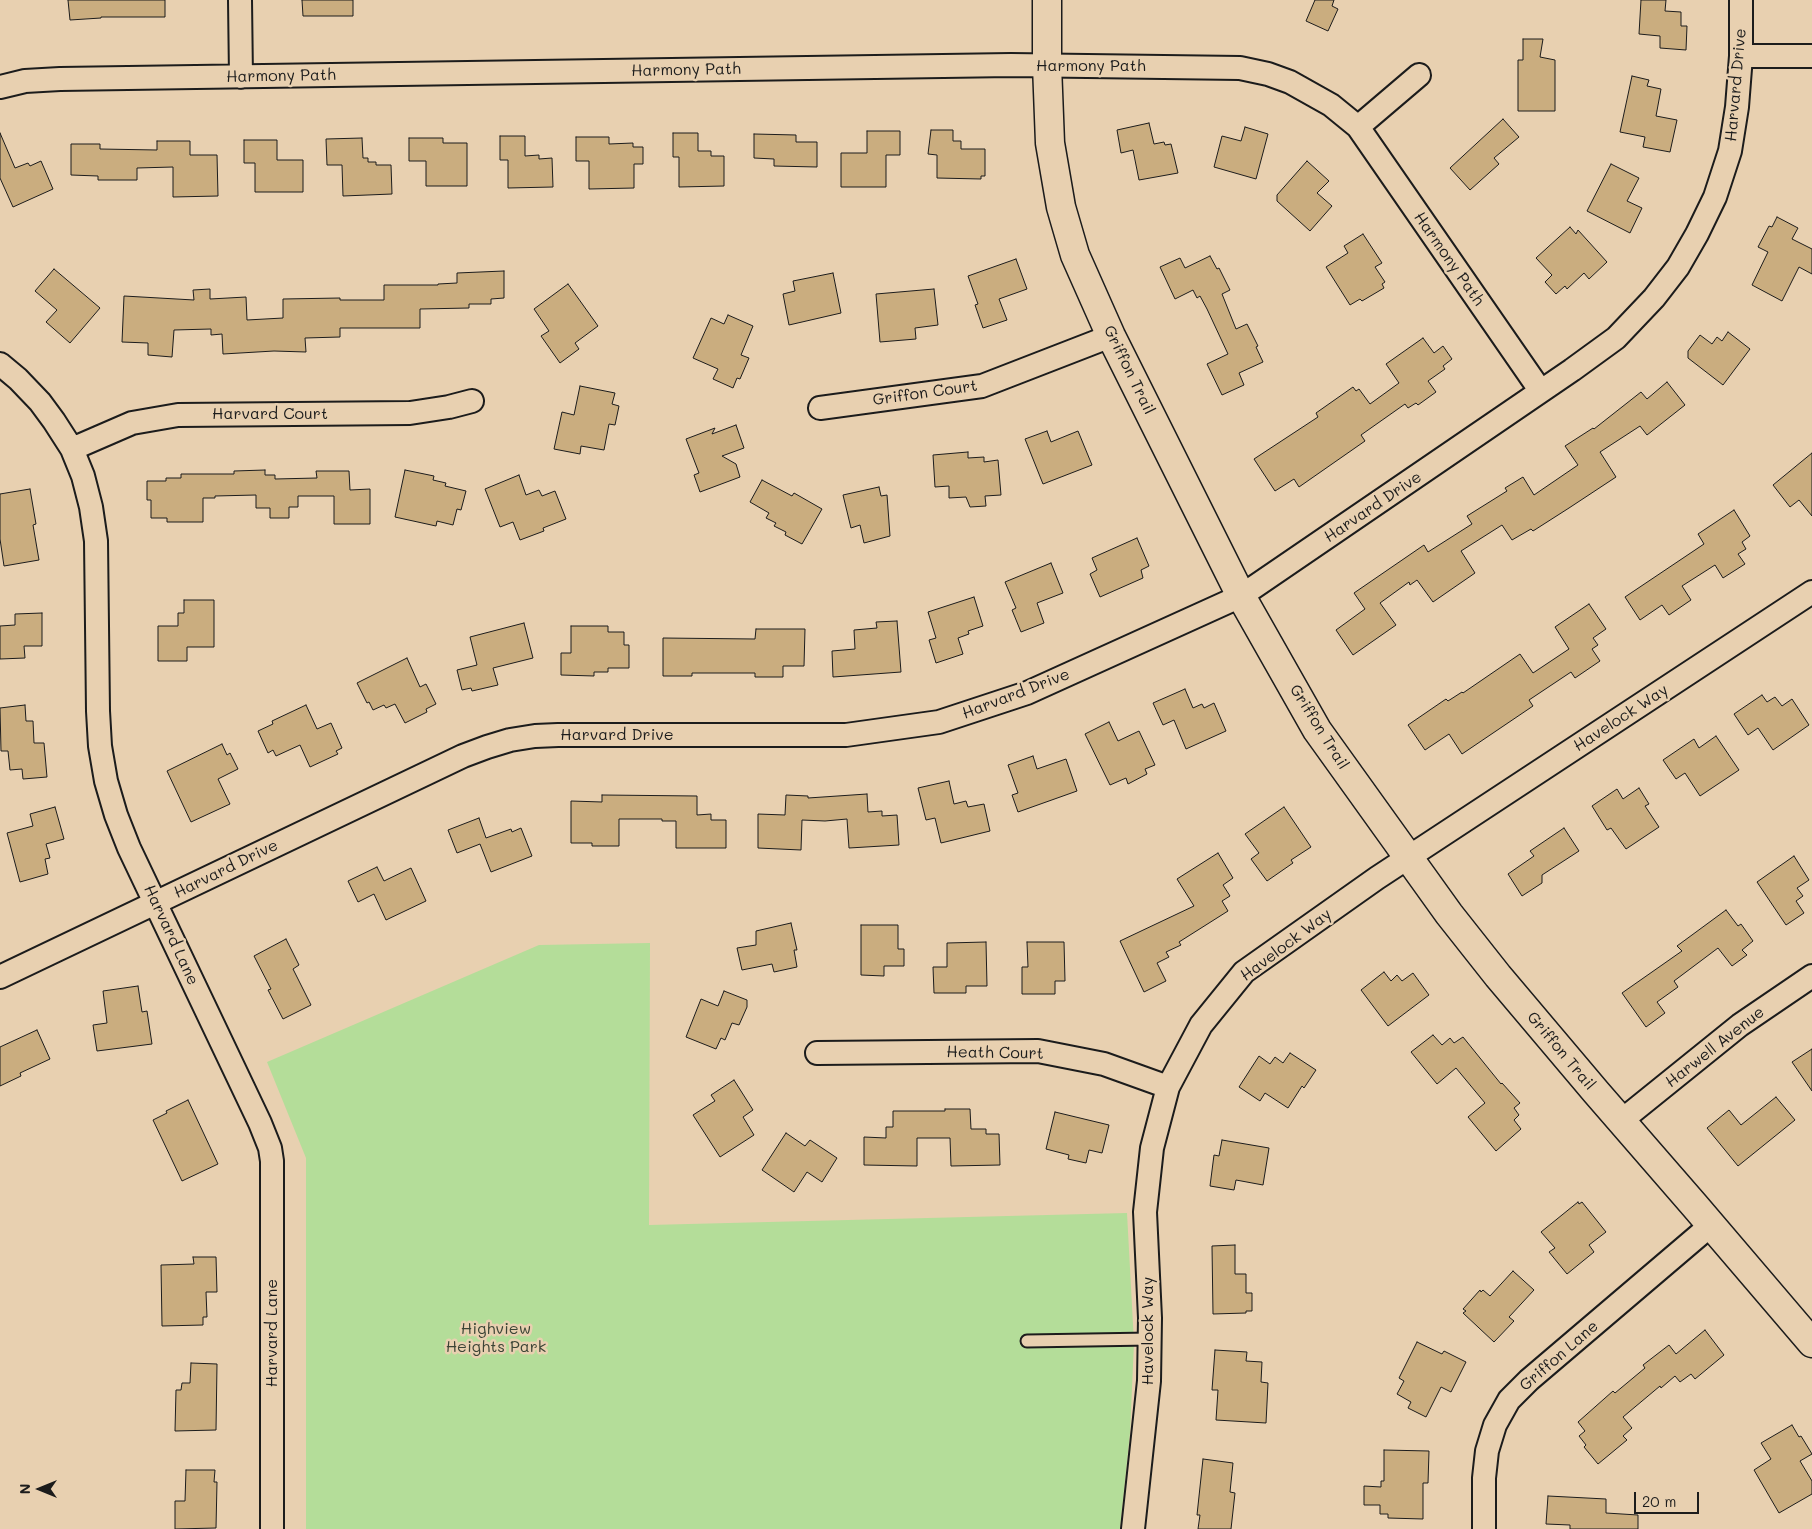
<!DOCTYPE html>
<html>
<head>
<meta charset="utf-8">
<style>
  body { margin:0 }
  #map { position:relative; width:1812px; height:1529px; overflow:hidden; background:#e8d0b0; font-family:Mali,sans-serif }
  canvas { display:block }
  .north { position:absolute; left:15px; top:1464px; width:50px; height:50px; -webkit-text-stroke:4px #e8d0b0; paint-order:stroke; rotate:270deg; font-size:14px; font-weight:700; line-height:20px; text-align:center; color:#1c1c1c }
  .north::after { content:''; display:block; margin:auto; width:18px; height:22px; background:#1c1c1c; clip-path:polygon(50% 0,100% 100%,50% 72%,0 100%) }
  .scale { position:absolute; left:1634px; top:1492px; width:65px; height:22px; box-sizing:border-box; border:2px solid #1c1c1c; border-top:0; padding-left:6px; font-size:15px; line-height:18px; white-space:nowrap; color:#1c1c1c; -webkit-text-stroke:4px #e8d0b0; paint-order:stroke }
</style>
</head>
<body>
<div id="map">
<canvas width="1812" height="1529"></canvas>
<div class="north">N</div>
<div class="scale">20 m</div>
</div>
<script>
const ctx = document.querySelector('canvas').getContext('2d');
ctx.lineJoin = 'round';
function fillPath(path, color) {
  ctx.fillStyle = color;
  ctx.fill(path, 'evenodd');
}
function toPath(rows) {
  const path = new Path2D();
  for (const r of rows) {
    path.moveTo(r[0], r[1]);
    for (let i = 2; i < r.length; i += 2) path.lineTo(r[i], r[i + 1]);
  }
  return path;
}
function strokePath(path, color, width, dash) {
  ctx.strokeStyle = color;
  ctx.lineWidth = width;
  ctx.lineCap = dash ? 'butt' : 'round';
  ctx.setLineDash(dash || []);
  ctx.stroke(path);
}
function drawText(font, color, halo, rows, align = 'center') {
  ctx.font = font + ' Mali,sans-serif';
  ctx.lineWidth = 5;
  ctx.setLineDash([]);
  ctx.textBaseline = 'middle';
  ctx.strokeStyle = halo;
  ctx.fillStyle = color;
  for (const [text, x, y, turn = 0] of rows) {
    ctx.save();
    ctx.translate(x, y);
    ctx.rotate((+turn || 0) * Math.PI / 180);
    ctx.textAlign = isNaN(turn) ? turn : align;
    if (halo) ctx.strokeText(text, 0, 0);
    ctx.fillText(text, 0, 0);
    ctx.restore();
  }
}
fillPath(toPath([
  [650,943,649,1225,1127,1213,1134,1343,1130,1433,1120,1529,306,1529,306,1158,267,1062,539,945]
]), '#b4dd99');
const building = toPath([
  [68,0,165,0,165,17,101,17,101,18,70,20,68,0],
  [302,0,353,0,353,16,303,16,302,0],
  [1315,0,1334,0,1332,6,1338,9,1328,31,1306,21,1315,0],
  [1641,0,1666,0,1665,11,1681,12,1681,26,1687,26,1686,50,1660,48,1660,36,1639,34,1641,0],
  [1523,39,1543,39,1540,57,1555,60,1555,111,1518,111,1518,60,1523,60,1523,39],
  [1632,76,1649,80,1647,86,1661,89,1656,116,1677,120,1670,152,1643,147,1645,137,1620,132,1632,76],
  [1503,119,1519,137,1494,158,1499,164,1470,190,1450,168,1503,119],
  [1149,123,1154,144,1164,142,1165,145,1171,144,1178,173,1139,180,1133,150,1121,153,1117,130,1149,123],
  [1245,127,1268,134,1256,179,1214,167,1222,136,1241,141,1245,127],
  [931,130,953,130,953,141,961,141,961,149,985,149,985,176,981,176,981,179,937,178,937,155,928,154,931,130],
  [867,131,900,131,900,155,886,155,886,187,841,187,841,153,867,153,867,131],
  [0,133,15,168,28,163,30,166,41,161,53,189,13,207,0,178,0,133],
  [673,133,698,133,698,151,711,151,711,156,724,156,724,186,679,187,679,157,673,157,673,133],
  [754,134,796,135,796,142,817,142,817,167,774,166,774,159,754,158,754,134],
  [500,136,525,136,525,156,539,155,539,159,552,158,553,187,508,188,508,160,500,160,500,136],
  [576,137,609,137,609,144,633,143,633,147,643,147,643,164,634,164,634,188,589,189,589,161,576,161,576,137],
  [362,138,363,158,368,158,368,162,376,162,376,165,391,165,392,194,343,196,342,165,327,165,326,139,362,138],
  [409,138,443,138,443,143,467,143,467,186,426,186,426,161,409,161,409,138],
  [244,140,277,140,277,160,303,160,303,192,255,192,255,163,244,163,244,140],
  [157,141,190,141,190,155,217,155,218,196,173,197,173,167,137,168,137,180,98,180,98,176,71,175,71,144,100,144,100,149,157,150,157,141],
  [1307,161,1329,181,1317,193,1332,206,1310,231,1277,201,1277,195,1307,161],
  [1611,164,1639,178,1627,201,1642,208,1630,233,1587,211,1611,164],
  [1777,217,1798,228,1792,239,1812,249,1812,274,1799,267,1782,301,1752,285,1768,252,1758,247,1769,226,1772,227,1777,217],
  [1570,227,1576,234,1578,230,1607,262,1589,279,1584,273,1567,289,1565,286,1556,294,1545,282,1552,275,1536,258,1570,227],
  [1363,234,1382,263,1375,267,1385,282,1382,284,1384,288,1362,301,1360,299,1350,305,1326,267,1348,253,1344,246,1363,234],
  [1210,256,1217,269,1219,268,1230,290,1222,294,1236,329,1247,324,1258,346,1256,347,1263,362,1239,373,1244,385,1222,395,1207,364,1228,354,1207,309,1200,296,1197,298,1193,290,1175,299,1160,267,1180,258,1185,268,1210,256],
  [1016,259,1027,289,999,299,1007,320,983,328,975,305,978,304,968,276,1016,259],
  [54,269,100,308,70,343,46,322,57,310,35,291,54,269],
  [504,271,504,298,491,299,491,304,469,304,469,308,420,309,420,328,340,328,340,337,305,338,306,352,274,351,223,354,222,334,211,335,211,329,174,330,172,357,148,355,148,343,122,342,124,296,194,300,193,290,210,289,210,299,246,297,247,320,283,318,283,299,340,298,340,300,384,300,384,285,438,285,438,284,457,283,457,273,504,271],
  [833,273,841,313,789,325,783,294,795,291,793,281,833,273],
  [568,284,598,326,575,343,579,349,560,363,541,336,549,331,534,309,568,284],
  [934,289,938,325,915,328,916,339,880,342,876,294,934,289],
  [728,315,753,326,741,355,749,358,740,379,737,378,733,388,713,379,718,369,693,358,711,318,724,324,728,315],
  [1728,332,1750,349,1723,385,1688,358,1688,351,1700,335,1712,344,1717,337,1722,341,1728,332],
  [1423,338,1434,353,1443,346,1452,359,1443,366,1445,369,1428,381,1436,392,1418,405,1416,403,1408,408,1405,404,1361,435,1365,441,1299,487,1294,479,1275,491,1254,459,1318,417,1316,413,1353,387,1356,391,1359,389,1370,404,1399,383,1386,364,1423,338],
  [1667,382,1685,405,1647,435,1640,426,1600,452,1616,477,1569,508,1533,531,1531,529,1512,540,1502,525,1461,551,1475,573,1433,602,1417,580,1410,585,1409,582,1380,603,1396,625,1353,655,1336,630,1365,609,1354,593,1424,545,1428,552,1472,524,1467,516,1507,491,1505,488,1523,477,1534,495,1578,465,1565,446,1593,428,1594,429,1641,392,1647,399,1667,382],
  [580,386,615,393,612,404,619,406,615,425,609,424,604,450,581,446,580,454,554,449,562,412,574,415,580,386],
  [736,425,744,448,722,456,736,464,740,477,700,492,694,475,699,473,686,439,715,428,712,434,736,425],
  [1047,431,1051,442,1078,431,1092,465,1043,484,1025,439,1047,431],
  [968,452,968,458,984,457,984,462,998,460,1001,495,985,496,986,506,970,507,966,497,949,498,949,486,935,487,933,455,968,452],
  [1812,453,1812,516,1799,500,1790,507,1773,485,1812,453],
  [265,470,265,475,275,475,275,479,317,478,316,471,349,471,350,490,370,489,370,524,334,524,334,496,298,496,298,507,289,507,289,518,270,518,270,508,256,508,256,495,215,496,215,498,203,498,203,522,167,522,167,518,151,518,151,500,147,500,147,481,166,481,166,478,181,478,181,474,234,474,234,471,265,470],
  [405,470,434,476,433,480,446,483,445,486,466,491,461,510,457,509,453,525,437,521,436,526,395,517,405,470],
  [519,475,526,495,539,490,542,496,555,491,566,519,543,528,544,531,520,540,513,522,500,527,485,489,519,475],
  [762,480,792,496,794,493,822,509,802,544,785,535,786,532,774,526,776,523,766,518,769,513,750,502,762,480],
  [879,487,881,496,887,495,890,536,864,543,860,525,851,528,843,495,879,487],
  [30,489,36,524,33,525,39,560,4,566,0,539,0,494,30,489],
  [1734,510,1750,536,1742,542,1746,549,1738,554,1745,564,1723,578,1715,565,1682,586,1691,600,1669,615,1662,605,1640,620,1625,597,1704,544,1698,534,1734,510],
  [1137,538,1149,566,1141,570,1143,578,1100,597,1090,574,1097,570,1092,558,1137,538],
  [1051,563,1063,593,1037,603,1044,623,1021,632,1012,610,1016,608,1005,582,1051,563],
  [974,597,983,626,968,631,969,634,958,638,963,654,936,663,929,640,936,638,928,612,974,597],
  [184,600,214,600,214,647,187,647,187,661,158,661,158,626,178,626,178,613,184,613,184,600],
  [1589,604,1606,629,1593,638,1598,645,1592,649,1600,661,1575,678,1571,672,1529,700,1533,706,1462,754,1449,734,1425,750,1408,725,1446,699,1448,701,1462,692,1463,693,1520,654,1533,673,1569,649,1555,627,1589,604],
  [42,613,42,646,24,646,25,658,0,659,0,626,15,625,15,614,42,613],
  [897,621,901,672,833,677,832,651,855,649,854,630,877,628,876,622,897,621],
  [524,623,533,658,493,668,498,685,472,691,471,688,462,690,457,670,477,665,470,637,524,623],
  [571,626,608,626,608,632,624,632,624,645,629,645,629,668,608,668,608,672,594,672,594,676,561,675,561,653,571,653,571,626],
  [756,629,805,629,804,666,783,666,783,677,755,677,755,673,692,673,692,676,663,676,663,638,755,639,756,629],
  [407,658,420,687,426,684,436,704,426,709,427,712,405,723,395,704,386,708,384,705,373,710,369,702,367,703,357,683,407,658],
  [1185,689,1193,708,1202,704,1204,708,1214,703,1226,731,1186,749,1174,720,1163,725,1153,703,1185,689],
  [1762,695,1767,702,1775,697,1782,706,1792,699,1809,725,1773,750,1758,728,1748,735,1734,714,1762,695],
  [25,705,26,721,33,721,34,743,44,743,47,777,23,779,22,769,10,770,8,751,1,751,0,708,25,705],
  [306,705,317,729,331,723,342,748,336,751,338,754,310,767,300,745,276,756,273,750,268,753,258,731,273,724,272,721,306,705],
  [1109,722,1118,741,1139,731,1155,765,1145,769,1147,774,1128,784,1126,778,1110,785,1085,734,1109,722],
  [1716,736,1739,770,1700,796,1685,773,1676,779,1663,760,1694,739,1699,748,1716,736],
  [222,744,227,755,230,753,238,769,218,779,230,804,191,822,167,771,222,744],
  [1033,756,1037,769,1066,759,1077,791,1018,812,1012,795,1018,793,1008,765,1033,756],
  [949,781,954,804,966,801,968,807,984,804,990,831,941,843,935,818,926,820,918,788,949,781],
  [1639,788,1649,804,1645,806,1659,827,1626,849,1611,828,1607,830,1592,806,1617,789,1623,799,1639,788],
  [867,794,868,812,882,811,882,816,897,815,899,845,849,848,847,819,825,821,802,820,801,850,758,848,758,814,785,815,786,795,808,796,808,798,867,794],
  [602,795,697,796,697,815,711,814,711,820,726,820,726,848,676,848,676,821,662,821,662,819,619,819,619,846,592,846,592,843,571,843,571,801,602,802,602,795],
  [55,807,64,839,46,844,50,858,45,859,48,874,20,882,7,833,33,826,30,814,55,807],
  [1284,807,1311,847,1291,860,1293,863,1267,881,1251,859,1259,853,1245,834,1284,807],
  [479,818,486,838,511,829,512,832,521,828,532,856,491,872,480,844,457,853,448,830,479,818],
  [1564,828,1579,851,1542,875,1542,883,1522,896,1508,874,1534,856,1530,851,1564,828],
  [1218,853,1233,878,1223,885,1230,896,1222,901,1228,911,1179,942,1181,945,1166,952,1169,957,1157,963,1166,981,1144,992,1120,941,1194,906,1177,879,1218,853],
  [1794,856,1809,880,1797,888,1803,896,1796,901,1804,913,1786,925,1757,882,1794,856],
  [377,867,384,881,411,868,426,901,386,920,374,894,358,902,348,881,377,867],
  [1726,910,1738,926,1741,924,1753,941,1742,950,1747,955,1732,966,1718,948,1674,981,1678,987,1657,1002,1665,1013,1646,1027,1622,993,1682,951,1677,946,1726,910],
  [791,923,797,950,794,950,797,967,774,972,772,964,742,970,737,948,756,945,756,931,791,923],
  [861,925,898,925,898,949,904,949,904,966,884,966,884,976,861,975,861,925],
  [286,939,299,965,293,969,311,1005,283,1019,268,990,271,989,254,956,286,939],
  [986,942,987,986,966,986,966,993,934,993,933,967,947,967,947,943,986,942],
  [1027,942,1064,942,1065,981,1055,981,1055,994,1022,994,1022,967,1028,967,1027,942],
  [1384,972,1391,981,1397,975,1402,981,1413,973,1429,995,1388,1026,1361,990,1384,972],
  [138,986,142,1012,147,1011,152,1044,97,1051,93,1025,107,1023,103,991,138,986],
  [724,991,747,1000,747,1007,739,1025,732,1023,725,1040,721,1038,716,1049,686,1037,701,999,718,1006,724,991],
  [37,1030,50,1059,20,1073,21,1076,0,1086,0,1047,37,1030],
  [1433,1035,1442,1045,1450,1038,1454,1043,1463,1037,1501,1084,1502,1083,1520,1103,1514,1108,1519,1115,1514,1120,1521,1129,1496,1151,1468,1117,1485,1103,1456,1068,1437,1084,1411,1052,1433,1035],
  [1812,1049,1812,1091,1792,1062,1812,1049],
  [1290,1053,1316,1070,1304,1088,1302,1086,1288,1108,1265,1093,1260,1101,1239,1087,1259,1056,1270,1064,1275,1057,1283,1063,1290,1053],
  [734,1080,753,1110,743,1117,754,1135,720,1157,693,1115,715,1101,711,1095,734,1080],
  [1776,1097,1795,1120,1738,1166,1707,1128,1729,1110,1741,1125,1776,1097],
  [188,1100,218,1164,182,1181,153,1120,167,1113,166,1111,188,1100],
  [945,1109,970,1109,971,1129,986,1129,986,1134,999,1134,1000,1165,951,1166,950,1138,917,1138,917,1166,864,1165,864,1137,886,1138,886,1127,893,1127,893,1111,945,1111,945,1109],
  [1055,1112,1109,1125,1102,1153,1089,1150,1086,1163,1068,1159,1069,1155,1046,1149,1055,1112],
  [786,1133,805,1146,810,1140,837,1158,822,1182,807,1172,794,1192,762,1170,786,1133],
  [1222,1140,1269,1148,1263,1185,1236,1180,1234,1190,1210,1186,1214,1155,1219,1156,1222,1140],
  [1578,1202,1579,1204,1582,1202,1606,1232,1589,1245,1594,1252,1567,1274,1549,1252,1555,1248,1541,1232,1578,1202],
  [1235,1245,1235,1274,1246,1274,1246,1293,1252,1293,1252,1311,1246,1311,1246,1313,1213,1314,1212,1246,1235,1245],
  [193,1257,216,1257,217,1292,206,1292,207,1317,203,1317,203,1325,162,1326,161,1265,194,1264,193,1257],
  [1513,1271,1534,1290,1509,1317,1514,1321,1494,1342,1463,1313,1466,1311,1463,1309,1480,1290,1481,1292,1483,1290,1490,1296,1513,1271],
  [1705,1330,1724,1355,1695,1379,1691,1374,1680,1382,1675,1376,1661,1388,1660,1386,1623,1417,1632,1428,1623,1436,1627,1440,1598,1464,1584,1447,1586,1445,1579,1436,1585,1431,1578,1422,1613,1391,1615,1393,1645,1368,1643,1365,1669,1345,1676,1354,1705,1330],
  [1417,1342,1442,1354,1444,1351,1466,1362,1451,1392,1441,1387,1426,1417,1408,1408,1411,1402,1397,1394,1404,1381,1399,1378,1417,1342],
  [1215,1350,1247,1352,1246,1361,1262,1362,1261,1382,1268,1383,1266,1423,1216,1420,1218,1390,1212,1390,1215,1350],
  [191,1363,217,1364,216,1430,175,1431,176,1390,181,1390,182,1383,190,1383,191,1363],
  [1792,1425,1799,1437,1801,1436,1812,1454,1800,1461,1812,1481,1812,1494,1779,1513,1754,1470,1771,1459,1761,1443,1792,1425],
  [1384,1450,1429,1451,1428,1483,1423,1483,1423,1519,1388,1518,1388,1514,1380,1514,1380,1505,1364,1505,1364,1486,1381,1487,1381,1481,1384,1481,1384,1450],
  [1203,1459,1233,1463,1230,1492,1235,1493,1231,1529,1198,1529,1200,1515,1197,1515,1203,1459],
  [186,1470,215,1470,214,1482,217,1482,216,1528,175,1529,175,1501,185,1501,186,1470],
  [1548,1496,1606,1499,1606,1513,1638,1515,1638,1529,1570,1529,1570,1525,1546,1524,1548,1496]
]);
fillPath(building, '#caad7f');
strokePath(building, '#1c1c1c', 1);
const service = toPath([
  [1027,1341,1150,1339]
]);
const minor = toPath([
  [240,0,241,77],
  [1741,56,1812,56],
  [0,87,25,81,60,79,1011,65,1240,68,1268,74,1290,82,1331,105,1358,127,1540,390],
  [1358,127,1419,75],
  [0,364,18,379,40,402,54,421,72,449,83,476,91,507,96,541,98,711,100,746,106,781,116,815,129,848,260,1123,270,1148,272,1161,272,1529],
  [820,408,982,386,1111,336],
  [72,449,132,423,178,415,410,413,449,407,472,401],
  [0,977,463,756,487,747,510,740,535,736,558,735,846,735,939,722,1027,693,1241,596,1572,370,1616,338,1654,298,1678,267,1697,234,1715,197,1730,151,1737,107,1741,56,1741,0],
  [817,1053,1038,1051,1104,1064,1168,1087],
  [1621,1121,1740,1025,1812,976],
  [1133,1529,1149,1381,1150,1318,1145,1212,1152,1148,1168,1087,1201,1025,1244,972,1377,878,1812,592],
  [1484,1529,1484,1478,1487,1451,1495,1425,1509,1400,1529,1380,1711,1225]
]);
const tertiary = toPath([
  [1047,0,1047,65,1050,143,1061,207,1075,255,1111,336,1241,596,1317,730,1449,914,1498,976,1596,1092,1695,1206,1812,1343]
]);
strokePath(service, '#1c1c1c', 15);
strokePath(minor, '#1c1c1c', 26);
strokePath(tertiary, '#1c1c1c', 31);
strokePath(service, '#e8d0b0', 11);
strokePath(minor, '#e8d0b0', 22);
strokePath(tertiary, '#e8d0b0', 28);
drawText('16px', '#1c1c1c', '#e8d0b0', [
  ["Harmony Path",1091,66],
  ["Harmony Path",686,70,-1],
  ["Harmony Path",281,76,-1],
  ["Harvard Drive",1736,85,-85],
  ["Harmony Path",1449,259,55],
  ["Griffon Trail",1129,370,64],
  ["Griffon Court",925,393,-8],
  ["Harvard Court",270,414],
  ["Harvard Drive",1373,507,-34],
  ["Harvard Drive",1016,694,-21],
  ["Havelock Way",1621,718,-33],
  ["Griffon Trail",1319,727,58],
  ["Harvard Drive",617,735],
  ["Harvard Drive",226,869,-26],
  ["Harvard Lane",171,935,65],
  ["Havelock Way",1286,945,-37],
  ["Harwell Avenue",1715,1047,-38],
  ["Griffon Trail",1561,1051,50],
  ["Heath Court",995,1053,1],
  ["Havelock Way",1148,1331,-90],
  ["Harvard Lane",272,1333,-90],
  ["Griffon Lane",1559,1356,-41]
]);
drawText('16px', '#3a4335', '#e8d0b0', [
  ["Highview",496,1329],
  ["Heights Park",496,1347]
]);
</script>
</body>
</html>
